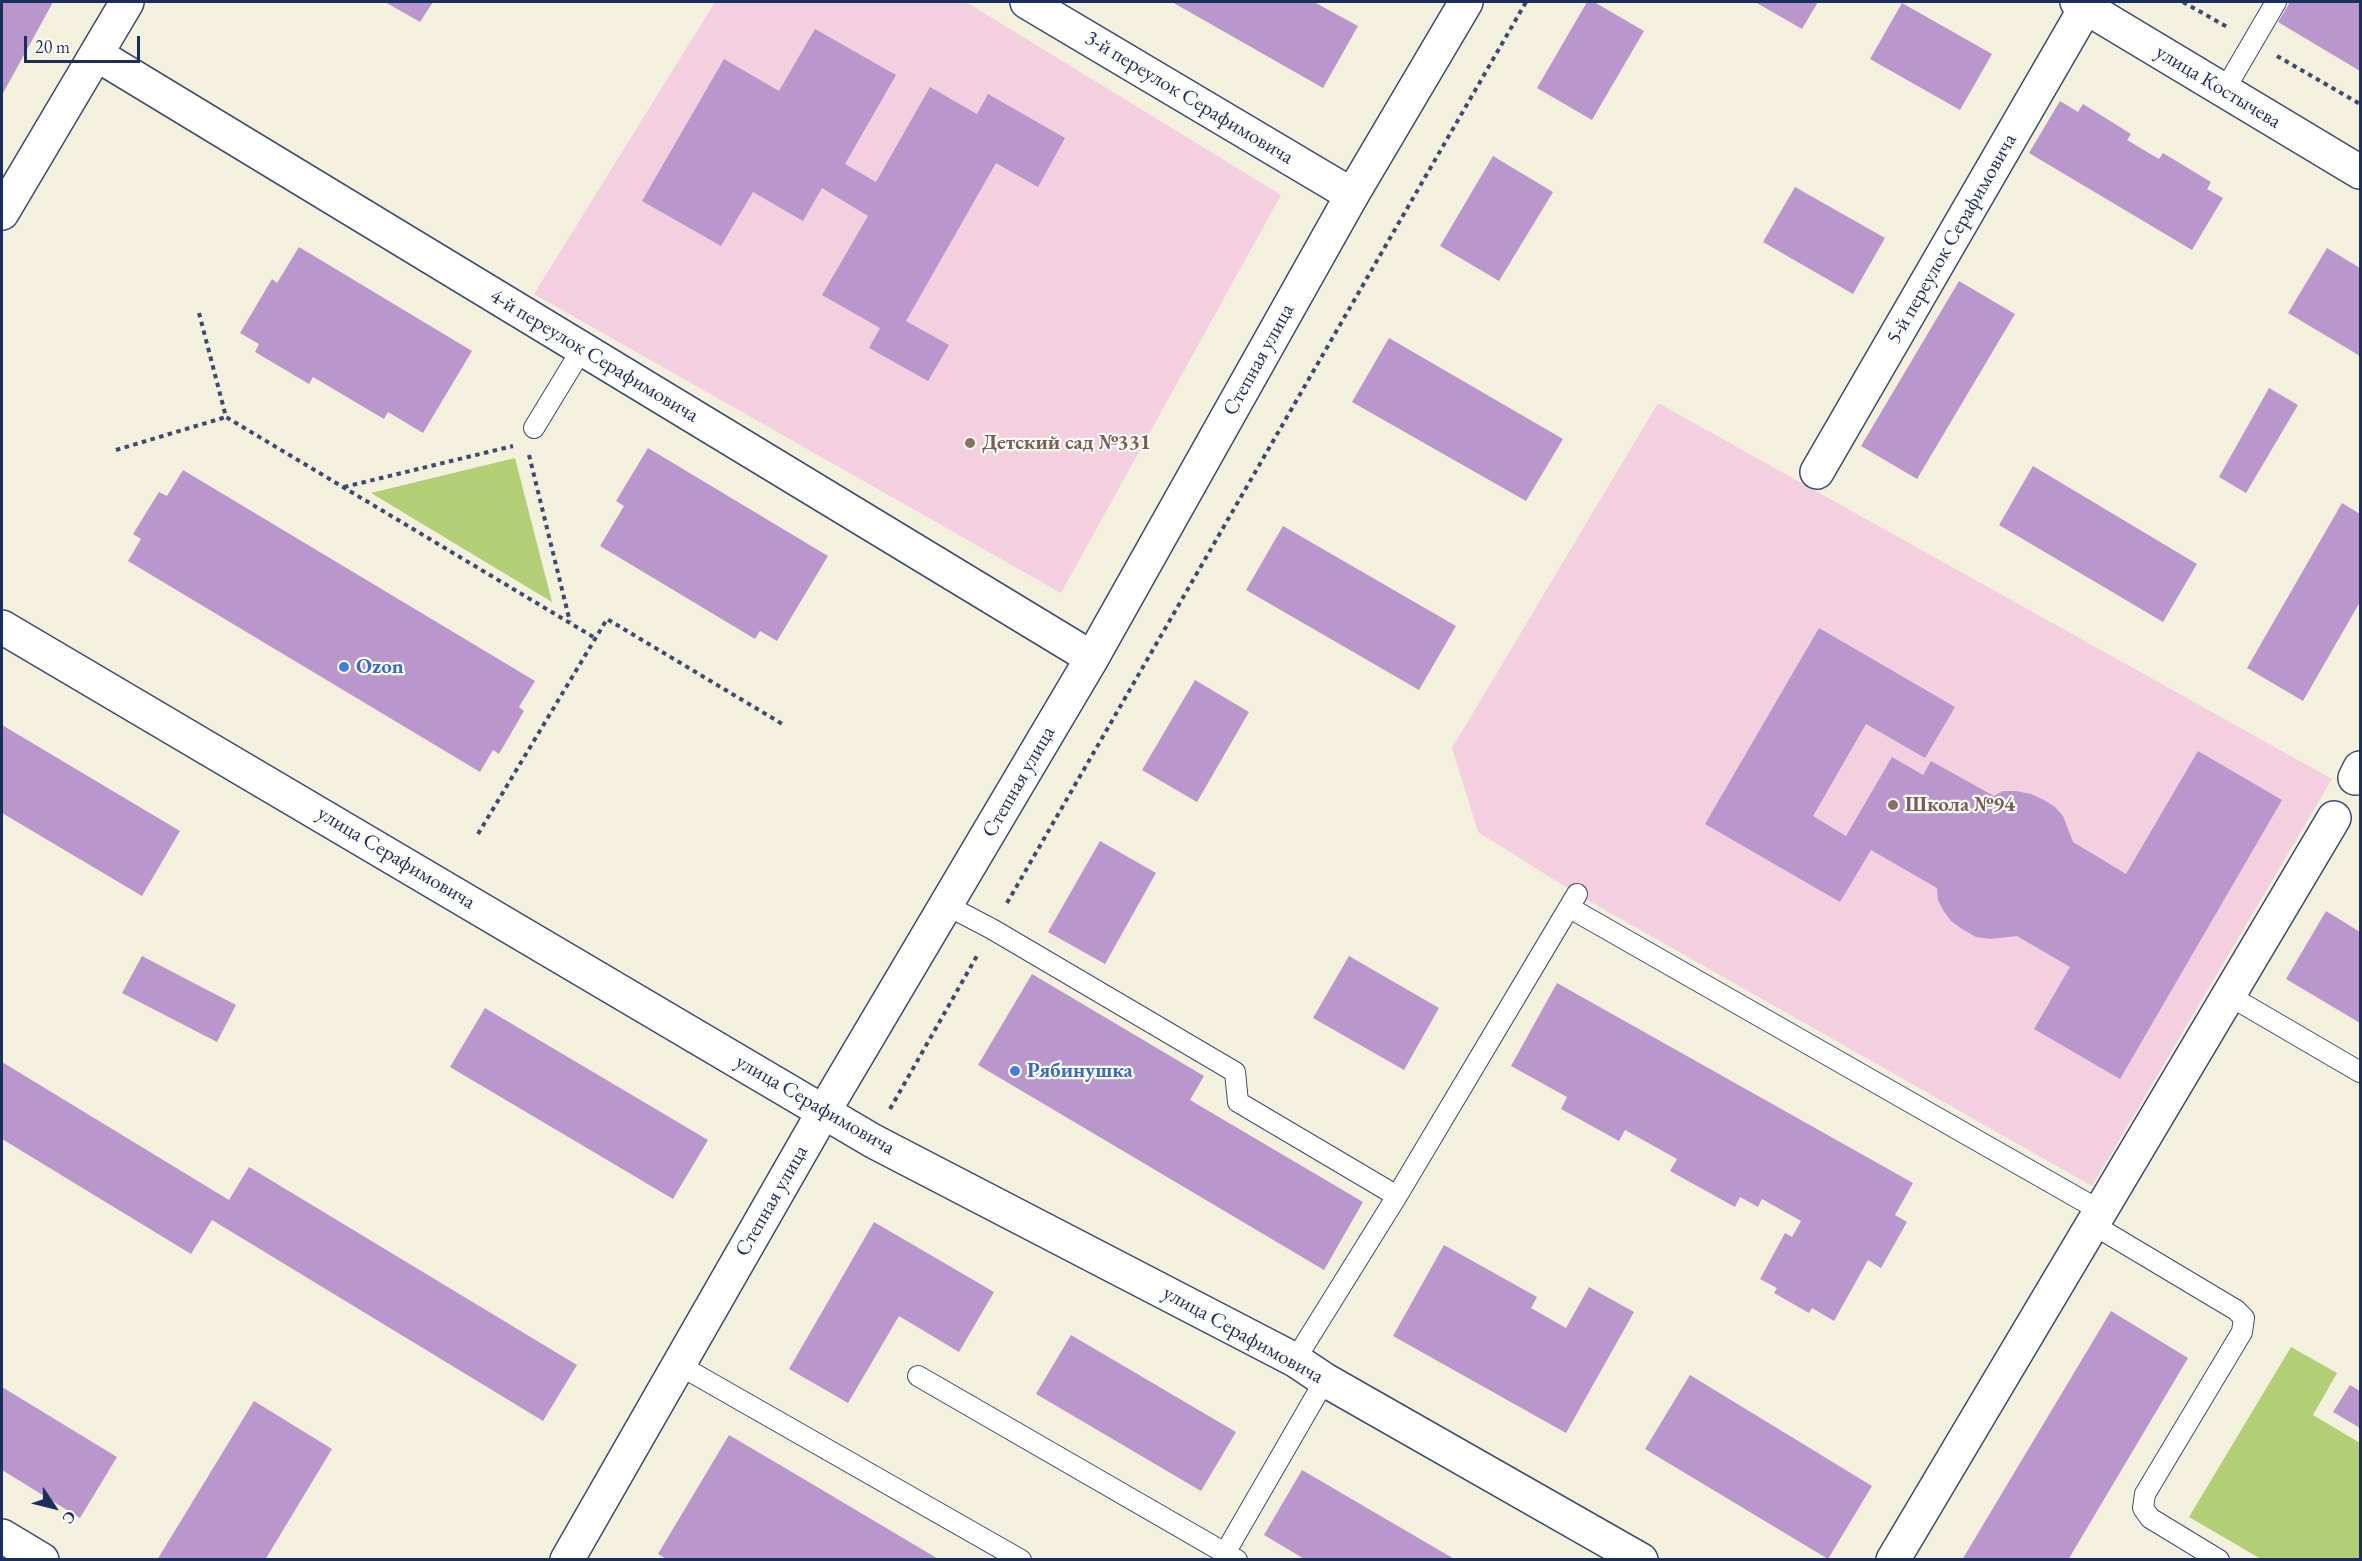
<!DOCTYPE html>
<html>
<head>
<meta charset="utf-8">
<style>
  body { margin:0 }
  #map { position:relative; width:2362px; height:1561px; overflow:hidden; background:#f4f0de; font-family:"EB Garamond",serif }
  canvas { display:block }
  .frame { position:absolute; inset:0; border:3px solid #1b2f5e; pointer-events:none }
  .north { position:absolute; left:24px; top:1477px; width:60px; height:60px; -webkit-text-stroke:4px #fdfcf7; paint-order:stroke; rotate:125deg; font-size:16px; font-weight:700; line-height:24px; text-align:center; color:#1b2f5e }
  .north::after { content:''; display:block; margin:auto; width:21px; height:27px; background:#1b2f5e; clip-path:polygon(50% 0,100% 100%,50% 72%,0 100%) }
  .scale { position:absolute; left:24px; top:36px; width:116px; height:27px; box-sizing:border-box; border:3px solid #1b2f5e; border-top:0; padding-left:8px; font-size:18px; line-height:21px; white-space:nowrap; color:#1b2f5e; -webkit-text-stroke:4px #fdfcf7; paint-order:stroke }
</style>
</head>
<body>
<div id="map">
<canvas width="2362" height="1561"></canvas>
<div class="frame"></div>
<div class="north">С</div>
<div class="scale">20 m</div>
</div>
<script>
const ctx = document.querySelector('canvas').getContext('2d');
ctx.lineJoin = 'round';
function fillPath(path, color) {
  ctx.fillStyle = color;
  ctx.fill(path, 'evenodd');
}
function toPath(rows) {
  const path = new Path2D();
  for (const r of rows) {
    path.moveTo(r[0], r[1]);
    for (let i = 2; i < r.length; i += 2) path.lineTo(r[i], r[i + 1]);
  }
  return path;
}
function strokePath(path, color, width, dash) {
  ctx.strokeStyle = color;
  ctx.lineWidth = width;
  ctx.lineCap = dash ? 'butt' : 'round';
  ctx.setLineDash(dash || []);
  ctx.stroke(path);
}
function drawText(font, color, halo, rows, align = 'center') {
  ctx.font = font + ' "EB Garamond",serif';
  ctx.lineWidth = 4.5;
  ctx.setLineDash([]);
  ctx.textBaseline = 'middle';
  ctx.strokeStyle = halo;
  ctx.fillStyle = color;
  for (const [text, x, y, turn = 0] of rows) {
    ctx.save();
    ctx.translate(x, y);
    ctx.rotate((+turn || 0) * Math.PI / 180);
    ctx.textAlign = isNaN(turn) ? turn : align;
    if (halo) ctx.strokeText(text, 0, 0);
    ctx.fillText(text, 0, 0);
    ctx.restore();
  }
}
fillPath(toPath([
  [715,2,966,2,1281,195,1061,593,534,294],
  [1658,403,2332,779,2092,1186,1577,894,1478,832,1452,748]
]), '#f3cfdf');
fillPath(toPath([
  [515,458,552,602,371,493],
  [2291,1347,2337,1373,2313,1415,2360,1443,2360,1559,2261,1559,2189,1517]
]), '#b3cf75');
fillPath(toPath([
  [2,2,53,2,2,95],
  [385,2,433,2,420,22],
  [1172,2,1314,2,1358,26,1323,88],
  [1587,2,1594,2,1644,31,1592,120,1537,88],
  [1755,2,1818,2,1802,29],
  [2290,2,2360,2,2360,71,2278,22],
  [1902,3,1992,54,1960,110,1870,59],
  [815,29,896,75,845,164,876,182,930,87,977,114,988,94,1065,138,1038,187,996,163,906,321,949,345,928,381,869,348,880,328,822,295,868,216,822,188,803,221,753,192,721,246,642,201,724,59,779,91],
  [2060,101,2078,112,2083,104,2131,134,2127,140,2159,159,2163,153,2211,182,2207,189,2223,198,2192,250,2029,153],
  [1493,156,1553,192,1499,281,1440,246],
  [1795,187,1885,238,1853,294,1763,242],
  [299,247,472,351,423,433,388,412,384,419,313,377,309,384,255,352,259,344,240,333,272,279,277,283],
  [2327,248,2360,268,2360,356,2288,313],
  [1959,281,2015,314,1917,479,1861,446],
  [1389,338,1563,439,1526,501,1352,402],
  [2269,388,2298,405,2246,493,2219,477],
  [648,448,828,556,777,641,760,631,755,639,600,546,624,506,616,501],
  [2033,466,2197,564,2163,622,1999,525],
  [183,470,535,681,519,707,524,711,499,754,493,750,480,772,128,561,141,539,133,534,159,492,167,496],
  [2342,503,2360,514,2360,602,2303,701,2247,668],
  [1283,526,1456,626,1419,690,1246,590],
  [1819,628,1955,707,1925,758,1866,724,1813,816,1846,836,1892,757,1923,775,1931,761,1994,796,2003,791,2016,791,2031,794,2044,800,2055,807,2063,816,2073,842,2126,874,2198,751,2282,800,2120,1079,2034,1029,2070,967,2017,936,1990,939,1976,937,1962,929,1951,921,1943,910,1938,900,1937,888,1871,850,1840,902,1705,824],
  [1195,680,1249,712,1197,802,1142,770],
  [2,725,180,831,142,896,2,813],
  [1100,841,1156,873,1105,964,1048,932],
  [2326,911,2360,932,2360,1023,2286,979],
  [142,956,236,1005,217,1042,122,993],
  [1349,956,1439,1008,1404,1070,1313,1018],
  [1032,974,1204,1076,1190,1100,1363,1202,1324,1270,978,1065],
  [1557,983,1913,1183,1895,1215,1907,1222,1881,1268,1868,1260,1834,1321,1812,1308,1809,1313,1774,1293,1777,1288,1760,1279,1785,1233,1792,1237,1801,1221,1762,1199,1758,1207,1740,1197,1735,1207,1670,1171,1677,1159,1625,1130,1619,1141,1561,1109,1567,1097,1511,1066],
  [485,1008,708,1140,673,1199,450,1067],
  [2,1062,229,1200,249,1167,577,1365,543,1421,212,1220,191,1254,2,1139],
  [874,1222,994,1292,959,1352,899,1316,848,1403,789,1369],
  [1444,1245,1537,1297,1531,1308,1566,1328,1589,1287,1634,1312,1566,1433,1393,1336],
  [2111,1311,2188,1358,2068,1560,1962,1560],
  [1071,1335,1236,1432,1201,1491,1036,1394],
  [1690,1375,1872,1486,1828,1559,1645,1449],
  [2350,1385,2360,1391,2360,1428,2333,1412],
  [2,1387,117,1457,80,1518,2,1470],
  [254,1401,332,1449,265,1560,157,1560],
  [729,1435,797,1475,940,1560,758,1560,755,1558,754,1560,668,1560,658,1554],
  [1302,1470,1456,1560,1306,1560,1264,1535]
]), '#b997cc');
const lane = toPath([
  [2224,91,2276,2],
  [534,428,582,349],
  [946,905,992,929,1235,1072,1238,1102,1397,1196],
  [1570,908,2099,1210],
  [2228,995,2360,1072],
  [2092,1224,2236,1310,2244,1318,2242,1332,2145,1494,2143,1508,2150,1518,2219,1560],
  [1295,1360,1397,1196,1577,894],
  [679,1365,1021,1560],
  [918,1376,1237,1560],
  [1225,1553,1325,1380]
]);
const street = toPath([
  [1027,2,1352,195],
  [2077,2,2360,172],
  [96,54,1092,658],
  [2,213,127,2],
  [1817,472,2086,7],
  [2,627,873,1141,1295,1360,1325,1380,1641,1560],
  [2355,778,2360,768],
  [2,1536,42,1560],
  [1893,1560,2334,818]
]);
const secondary = toPath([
  [567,1560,824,1111,1092,658,1352,195,1466,2]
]);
strokePath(lane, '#3c4c71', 22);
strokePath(street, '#3c4c71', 36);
strokePath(secondary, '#3c4c71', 36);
strokePath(toPath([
  [2183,2,2229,28],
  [2277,56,2360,104],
  [199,313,226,417,595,638],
  [116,450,226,417],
  [529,455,570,622],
  [344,487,513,446],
  [478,834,607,619,784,725],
  [1007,903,1526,2],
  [890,1109,978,954]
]), '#3c4c71', 4, [4.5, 4.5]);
strokePath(lane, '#fff', 20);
strokePath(street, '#fff', 33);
strokePath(secondary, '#fff', 33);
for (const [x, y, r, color] of [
  [970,443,6,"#8d6e63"],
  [344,667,6,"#3f7fe0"],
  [1893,805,6,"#8d6e63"],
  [1015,1071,6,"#3f7fe0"]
]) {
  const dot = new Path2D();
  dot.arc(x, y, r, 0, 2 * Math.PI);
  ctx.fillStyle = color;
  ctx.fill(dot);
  strokePath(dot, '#fdfcf7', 2);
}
drawText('21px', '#1b2f5e', '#fdfcf7', [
  ["улица Костычева",2218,87,31],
  ["3-й переулок Серафимовича",1189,98,31],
  ["5-й переулок Серафимовича",1952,239,-60],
  ["4-й переулок Серафимовича",594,356,31],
  ["Степная улица",1259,360,-61],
  ["Степная улица",1019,782,-60],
  ["улица Серафимовича",396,858,31],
  ["улица Серафимовича",815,1105,30],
  ["Степная улица",772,1201,-60],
  ["улица Серафимовича",1243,1335,29]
]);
drawText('bold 21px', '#785e54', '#fdfcf7', [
  ["Детский сад №331",982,443],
  ["Школа №94",1905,805]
], 'left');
drawText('bold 21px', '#366cbe', '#fdfcf7', [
  ["Ozon",356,667],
  ["Рябинушка",1027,1071]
], 'left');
</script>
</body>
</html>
